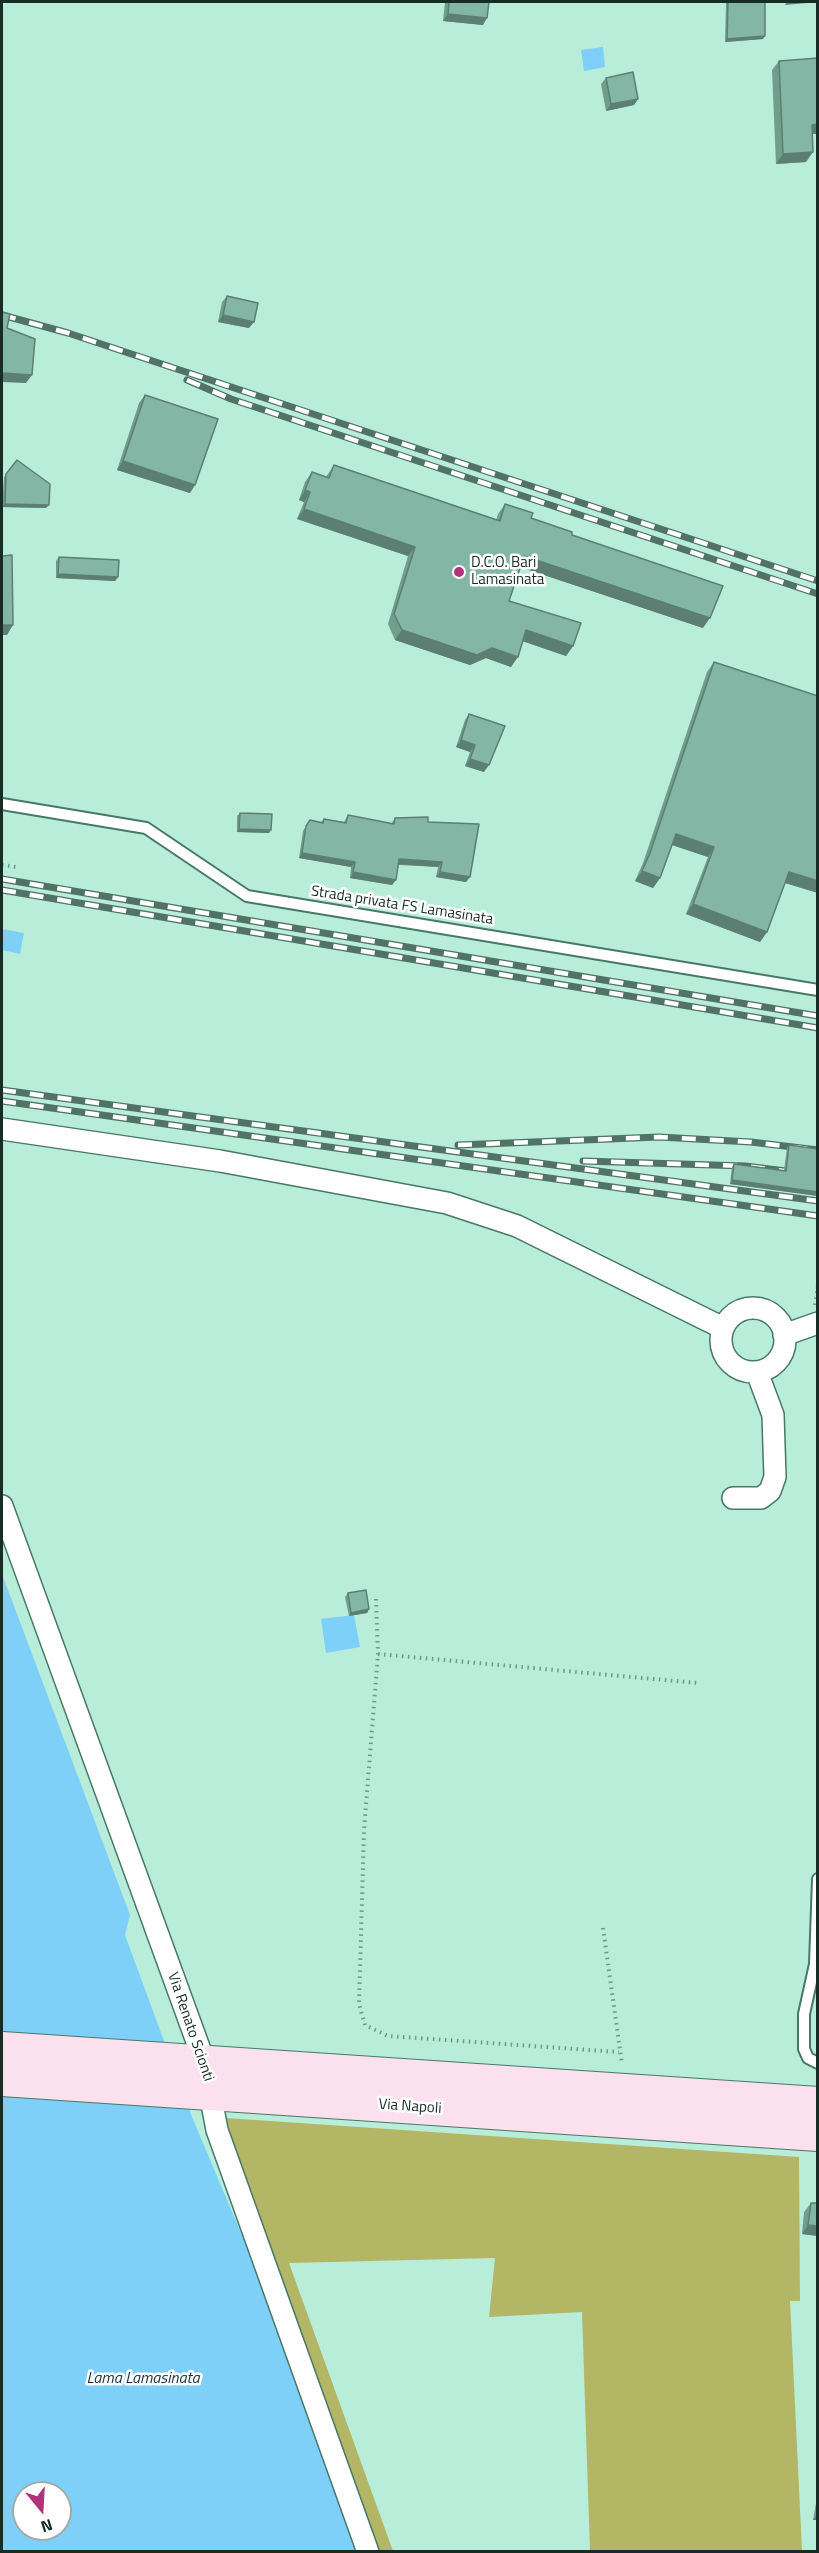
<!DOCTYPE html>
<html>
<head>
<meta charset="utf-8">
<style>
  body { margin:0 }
  #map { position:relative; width:819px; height:2553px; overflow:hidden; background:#b8edda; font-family:"Titillium Web",sans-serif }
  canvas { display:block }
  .frame { position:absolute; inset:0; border:3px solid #172c25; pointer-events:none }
  .north { position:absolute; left:12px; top:2481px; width:60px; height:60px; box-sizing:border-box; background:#fff; border:2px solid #a2aba8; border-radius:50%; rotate:162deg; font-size:16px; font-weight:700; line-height:24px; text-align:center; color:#172c25 }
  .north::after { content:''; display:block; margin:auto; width:21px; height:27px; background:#b4327b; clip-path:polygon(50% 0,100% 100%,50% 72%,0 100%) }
</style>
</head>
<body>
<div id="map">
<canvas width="819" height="2553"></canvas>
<div class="frame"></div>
<div class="north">N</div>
</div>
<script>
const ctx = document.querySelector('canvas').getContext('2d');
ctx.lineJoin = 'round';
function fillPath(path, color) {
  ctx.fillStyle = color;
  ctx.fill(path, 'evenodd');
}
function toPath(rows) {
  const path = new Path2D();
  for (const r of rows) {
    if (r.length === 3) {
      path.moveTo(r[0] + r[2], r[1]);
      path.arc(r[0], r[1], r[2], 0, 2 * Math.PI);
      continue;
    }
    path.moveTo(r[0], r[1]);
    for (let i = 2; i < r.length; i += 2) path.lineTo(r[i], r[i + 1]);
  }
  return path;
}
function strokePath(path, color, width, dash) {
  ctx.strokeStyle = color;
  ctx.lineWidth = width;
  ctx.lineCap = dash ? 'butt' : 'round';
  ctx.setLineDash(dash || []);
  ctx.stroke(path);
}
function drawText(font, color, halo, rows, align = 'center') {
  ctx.font = font + ' "Titillium Web",sans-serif';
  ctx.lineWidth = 5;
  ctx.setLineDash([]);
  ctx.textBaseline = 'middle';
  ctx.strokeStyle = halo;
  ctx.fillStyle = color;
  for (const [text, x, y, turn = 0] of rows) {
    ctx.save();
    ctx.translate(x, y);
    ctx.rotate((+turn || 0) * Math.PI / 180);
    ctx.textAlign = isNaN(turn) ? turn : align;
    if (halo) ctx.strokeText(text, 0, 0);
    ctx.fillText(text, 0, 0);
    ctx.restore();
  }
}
fillPath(toPath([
  [226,2118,799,2157,800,2301,790,2301,802,2551,590,2551,582,2312,489,2317,495,2258,289,2263,393,2551,375,2551,229,2144]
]), '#b3b665');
fillPath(toPath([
  [603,47,605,67,584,71,581,50],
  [2,929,24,933,20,954,2,950],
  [2,1574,130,1915,125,1935,192,2117,244,2240,356,2551,2,2551],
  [24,2493,60,2493,60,2529,24,2529],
  [354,1615,360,1647,326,1653,321,1619]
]), '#7ed0f8');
const service = toPath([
  [2,804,146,828,247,896,818,990],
  [818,1879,815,1964,804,2014,804,2049,808,2058,818,2063]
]);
const minor = toPath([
  [2,1129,220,1161,447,1203,517,1226,723,1328],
  [753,1340,32],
  [784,1335,818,1323],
  [733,1498,761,1498,770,1491,775,1477,773,1415,757,1372],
  [2,1506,204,2061,217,2130,368,2552]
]);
const secondary = toPath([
  [2,2048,818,2103],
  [2,2080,818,2135]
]);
strokePath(service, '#477868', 14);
strokePath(minor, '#477868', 24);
strokePath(secondary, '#477868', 34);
strokePath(toPath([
  [2,865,16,867],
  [815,1305,818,1285],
  [376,1599,378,1654,364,1830,359,2004,365,2025,388,2036,619,2052],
  [378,1654,698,1683],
  [603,1928,622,2064]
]), '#709789', 4, [1.5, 4.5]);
strokePath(service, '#fff', 10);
strokePath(minor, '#fff', 21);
strokePath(secondary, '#fbe1ed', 32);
const rail = toPath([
  [2,315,68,333,818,581],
  [187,380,231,399,818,594],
  [2,879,818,1016],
  [2,890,818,1028],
  [2,1090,818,1201],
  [2,1101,818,1216],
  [458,1145,659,1137,751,1142,818,1150],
  [583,1161,745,1166,818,1175]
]);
strokePath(rail, '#517266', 7);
strokePath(rail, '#fff', 4.5, [14]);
fillPath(toPath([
  [445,2,489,2,483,25,443,21],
  [726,2,765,2,763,39,725,42],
  [818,58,818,134,812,134,806,162,776,164,772,70,779,61],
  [606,78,638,99,634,105,606,111,601,84],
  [227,296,249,328,218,322,222,302],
  [145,395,190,493,117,470,139,403],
  [17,460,46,508,2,507,4,477],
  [334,465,496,520,498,514,505,504,531,518,572,535,703,628,520,567,509,601,573,646,566,656,523,641,511,667,486,658,470,665,395,640,388,624,408,556,297,519,304,502,299,500,305,482,312,472,326,477],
  [59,557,118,577,115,581,56,578,56,561],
  [714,662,818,696,818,893,785,883,767,932,760,942,686,914,708,857,672,845,660,878,653,888,635,881,643,863,707,672],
  [469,714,484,772,465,766,470,752,456,747,465,720],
  [240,813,271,830,269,833,237,832,237,816],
  [348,815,391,824,395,818,428,822,466,882,436,877,438,867,399,865,392,885,350,878,351,867,299,858,303,831,310,820,321,822,324,819,344,822],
  [789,1145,818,1149,818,1196,730,1184,732,1167,734,1164,784,1170,787,1148],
  [348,1593,369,1609,367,1613,349,1616,345,1597],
  [811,2203,818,2203,818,2236,802,2234,804,2212],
  [818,2500,818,2524,816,2524,817,2520,813,2520,816,2503]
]), '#719d8d');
fillPath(toPath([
  [787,2,818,2,785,5],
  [448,14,487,18,483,25,443,21],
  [765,36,763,39,725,42,727,39],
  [638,99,634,105,606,111,611,104],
  [818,124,818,134,805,134,812,125],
  [813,152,806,162,776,164,783,154],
  [223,315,254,322,249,328,218,322],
  [2,373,32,375,26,383,2,382],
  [123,461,195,485,190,493,117,470],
  [305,490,310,492,304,502,299,500],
  [5,504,49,505,46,508,2,507],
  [304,509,415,547,408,556,297,519],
  [524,556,710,618,703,628,517,566],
  [58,574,118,577,115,581,56,578],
  [2,625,13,625,7,635,2,635],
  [402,630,492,648,518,657,511,667,486,658,470,665,395,640],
  [526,630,573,646,566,656,519,640],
  [461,740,475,745,470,752,456,747],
  [470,759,489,765,484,772,465,766],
  [239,829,271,830,269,833,237,832],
  [676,834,714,847,708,857,669,844],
  [302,853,355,862,351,867,299,858],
  [399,859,442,862,438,867,396,864],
  [642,871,660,878,653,888,635,881],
  [353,872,396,880,392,885,350,878],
  [440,872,470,877,466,882,436,877],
  [789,872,818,881,818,893,782,882],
  [693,904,767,932,760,942,686,914],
  [732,1180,818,1192,818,1196,730,1184],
  [369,1609,367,1613,349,1616,351,1613],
  [808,2225,818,2226,818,2236,802,2234],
  [818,2514,817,2520,813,2520]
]), '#5c7f73');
const building = toPath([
  [449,2,489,2,487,18,448,14,449,2],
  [728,2,765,2,765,36,727,39,728,2],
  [818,58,818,124,812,125,813,152,783,154,779,61,818,58],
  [633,72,638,99,611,104,606,78,633,72],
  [227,296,258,303,254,322,223,315,227,296],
  [2,312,10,314,7,328,35,339,32,375,2,373,2,312],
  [145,395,218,419,195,485,123,461,145,395],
  [17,460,50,484,49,505,5,504,6,474,17,460],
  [334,465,500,521,505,504,533,513,531,518,572,532,572,535,723,586,710,618,524,556,509,601,581,623,573,646,526,630,518,657,492,648,477,655,402,630,394,614,415,547,304,509,310,492,305,490,312,472,329,478,334,465],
  [12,555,13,625,2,625,2,556,12,555],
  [59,557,119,560,118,577,58,574,59,557],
  [714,662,818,696,818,881,789,872,767,932,693,904,714,847,676,834,660,878,642,871,650,853,714,662],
  [469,714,505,726,489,765,470,759,475,745,461,740,469,714],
  [240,813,272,814,271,830,239,829,240,813],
  [348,815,394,824,395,818,428,817,428,822,479,824,470,877,440,872,442,862,399,859,396,880,353,872,355,862,302,853,306,826,310,820,323,823,324,819,346,823,348,815],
  [789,1145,818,1149,818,1192,732,1180,734,1164,786,1171,789,1145],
  [366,1590,369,1609,351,1613,348,1593,366,1590],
  [811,2203,818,2203,818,2226,808,2225,811,2203]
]);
fillPath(building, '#83b6a4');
strokePath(building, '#5c7f73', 1.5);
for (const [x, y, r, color] of [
  [459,572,6,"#b4327b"]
]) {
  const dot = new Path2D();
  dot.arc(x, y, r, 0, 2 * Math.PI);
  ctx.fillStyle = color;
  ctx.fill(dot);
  strokePath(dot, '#fff', 2);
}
drawText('15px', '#172c25', '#fff', [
  ["D.C.O. Bari",471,563],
  ["Lamasinata",471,580]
], 'left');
drawText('15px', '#172c25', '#fff', [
  ["Strada privata FS Lamasinata",402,906,9],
  ["Via Renato Scionti",190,2027,71],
  ["Via Napoli",410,2107,4]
]);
drawText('italic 16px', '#1a3340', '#fff', [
  ["Lama Lamasinata",143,2379]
]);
</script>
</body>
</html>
